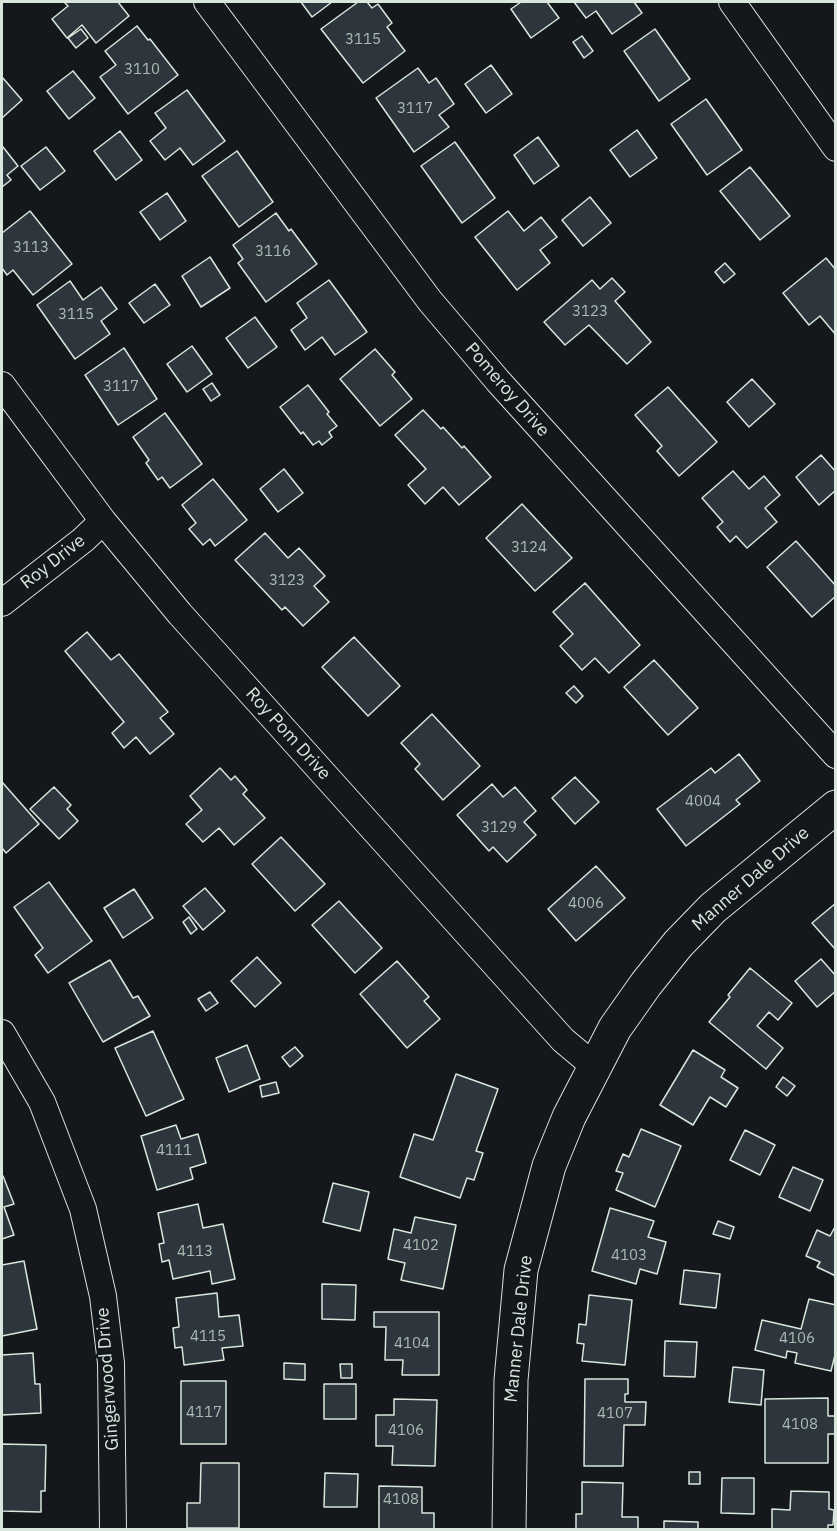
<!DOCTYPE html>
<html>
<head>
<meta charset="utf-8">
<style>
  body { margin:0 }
  #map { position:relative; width:837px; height:1531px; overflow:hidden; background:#14181c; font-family:"IBM Plex Sans",sans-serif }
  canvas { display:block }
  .frame { position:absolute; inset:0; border:3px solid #d8e6dc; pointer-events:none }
</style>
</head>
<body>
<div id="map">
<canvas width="837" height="1531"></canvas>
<div class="frame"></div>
</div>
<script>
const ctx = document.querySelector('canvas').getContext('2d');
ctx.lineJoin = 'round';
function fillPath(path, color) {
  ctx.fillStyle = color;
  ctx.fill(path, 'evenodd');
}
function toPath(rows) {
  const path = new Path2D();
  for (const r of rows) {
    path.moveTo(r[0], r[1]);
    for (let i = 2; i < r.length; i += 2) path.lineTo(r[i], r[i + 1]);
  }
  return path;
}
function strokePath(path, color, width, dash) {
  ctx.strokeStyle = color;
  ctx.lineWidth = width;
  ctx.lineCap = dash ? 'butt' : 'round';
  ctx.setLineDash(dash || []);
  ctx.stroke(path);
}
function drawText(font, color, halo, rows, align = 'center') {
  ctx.font = font + ' "IBM Plex Sans",sans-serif';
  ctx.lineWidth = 4.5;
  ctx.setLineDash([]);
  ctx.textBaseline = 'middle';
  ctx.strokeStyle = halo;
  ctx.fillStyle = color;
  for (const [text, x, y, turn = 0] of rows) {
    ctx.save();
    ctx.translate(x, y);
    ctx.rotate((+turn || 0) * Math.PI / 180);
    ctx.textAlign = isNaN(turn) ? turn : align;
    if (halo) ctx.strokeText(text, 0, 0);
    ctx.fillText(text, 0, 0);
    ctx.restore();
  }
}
const building = toPath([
  [64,2,118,2,129,16,96,43,82,25,67,38,52,19,68,6,64,2],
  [301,2,332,2,312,17,301,2],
  [358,2,367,2,372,8,378,4,392,23,387,27,405,51,363,83,321,29,358,2],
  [521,2,547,2,559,18,531,38,511,9,521,2],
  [574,2,634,2,642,13,612,34,596,11,586,18,574,2],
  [137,26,148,40,150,39,178,75,128,114,100,77,116,65,105,51,137,26],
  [81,29,88,38,76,48,68,38,81,29],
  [655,29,690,79,659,101,624,51,655,29],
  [582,36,593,51,584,58,573,42,582,36],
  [491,65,512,94,486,113,465,84,491,65],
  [418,68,429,83,436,78,454,104,439,115,449,127,414,152,376,98,418,68],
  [73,71,95,98,69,119,47,91,73,71],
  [2,77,22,100,2,118,2,77],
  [187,90,225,141,193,165,180,148,165,160,150,141,166,128,155,113,187,90],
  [706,99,742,150,707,175,671,124,706,99],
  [637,130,657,158,630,177,610,150,637,130],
  [120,131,142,160,116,180,94,151,120,131],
  [538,137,559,166,534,184,514,155,538,137],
  [455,142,495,198,462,223,421,166,455,142],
  [3,147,18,166,7,175,11,180,2,187,2,149,3,147],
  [46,147,65,171,40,190,21,166,46,147],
  [237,151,273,202,239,227,202,176,237,151],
  [750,167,790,216,760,240,720,191,750,167],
  [167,193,186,221,160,240,140,212,167,193],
  [590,197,611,223,583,246,562,220,590,197],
  [30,211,72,264,33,295,13,270,7,275,2,268,2,233,30,211],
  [508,211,524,231,541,217,557,237,540,250,550,263,517,290,475,237,508,211],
  [276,213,289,231,291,229,317,264,266,302,238,263,243,259,233,245,276,213],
  [210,257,230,288,201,307,182,276,210,257],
  [826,258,836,270,836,335,820,316,809,325,783,293,826,258],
  [725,263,735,274,724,283,715,272,725,263],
  [612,278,625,292,615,301,651,342,627,364,589,325,565,345,544,322,592,280,600,289,612,278],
  [329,280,367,332,335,355,322,337,305,350,291,330,307,318,297,303,329,280],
  [70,281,83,300,101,287,117,309,101,321,110,334,75,359,37,305,70,281],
  [155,284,170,305,144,323,129,303,155,284],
  [255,317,277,347,248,368,226,338,255,317],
  [192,346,212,374,187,392,167,364,192,346],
  [124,348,157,399,118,425,85,375,124,348],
  [375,349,395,372,392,375,412,399,380,426,340,379,375,349],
  [752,379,775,404,749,427,727,402,752,379],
  [212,383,220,395,211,401,203,389,212,383],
  [308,385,329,412,327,414,337,426,329,432,332,437,322,445,319,441,313,445,303,432,301,434,280,407,308,385],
  [668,387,717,442,679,476,657,451,662,446,635,415,668,387],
  [423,410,441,429,443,427,462,448,464,446,491,477,459,505,443,487,425,504,408,485,426,469,395,435,423,410],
  [165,413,202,464,170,488,162,477,158,480,146,463,149,460,133,437,165,413],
  [821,455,836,472,836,490,819,505,796,477,821,455],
  [284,469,303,493,278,512,260,489,284,469],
  [733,471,749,489,764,476,780,495,765,508,777,522,747,548,736,536,730,542,717,527,723,522,702,498,733,471],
  [213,479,247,520,215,546,210,539,203,545,189,529,196,523,182,505,213,479],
  [522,504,572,558,535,591,486,538,522,504],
  [265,533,288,558,299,548,325,576,314,586,329,602,303,626,285,607,282,610,235,560,265,533],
  [796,541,836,586,836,596,812,617,767,567,796,541],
  [585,583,640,645,609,673,595,658,582,670,560,646,573,634,553,612,585,583],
  [87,632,111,660,119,654,168,712,160,718,174,734,150,754,136,737,124,748,112,733,124,722,65,651,87,632],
  [354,637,400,686,368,716,322,667,354,637],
  [654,660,698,708,668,735,624,687,654,660],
  [574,686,583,696,576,703,566,693,574,686],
  [432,714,480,766,443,800,415,769,420,764,401,743,432,714],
  [739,754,760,781,736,800,740,804,686,846,657,809,711,768,715,773,739,754],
  [220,768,231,780,235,776,247,790,243,794,265,818,234,845,219,828,203,842,186,824,202,810,190,796,220,768],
  [575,777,599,802,575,824,552,798,575,777],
  [2,782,39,824,6,853,2,848,2,782],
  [492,784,503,797,515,787,536,811,524,822,536,835,507,862,493,847,489,851,457,815,492,784],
  [54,787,71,805,67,809,78,821,59,839,30,809,54,787],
  [281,837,325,884,295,911,252,864,281,837],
  [596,866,625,898,576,941,548,909,596,866],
  [49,882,92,941,48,973,35,955,43,948,14,907,49,882],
  [205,888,225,911,203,930,183,906,205,888],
  [134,889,153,918,123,938,104,908,134,889],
  [339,901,382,948,355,973,312,925,339,901],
  [836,903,836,950,812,923,836,903],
  [189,917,197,929,191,934,183,922,189,917],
  [257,957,281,983,255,1007,231,981,257,957],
  [821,959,836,976,836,991,817,1007,795,981,821,959],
  [110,960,133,998,138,996,150,1016,103,1042,69,983,110,960],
  [397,961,429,997,424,1001,440,1019,407,1048,360,994,397,961],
  [750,968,792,1003,778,1020,769,1012,757,1026,783,1048,766,1069,709,1022,730,997,728,995,750,968],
  [210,992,218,1003,206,1011,198,999,210,992],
  [153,1031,184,1099,146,1116,115,1048,153,1031],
  [247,1045,260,1079,229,1092,216,1058,247,1045],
  [295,1047,303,1056,290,1067,282,1057,295,1047],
  [693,1050,725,1070,721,1077,738,1088,726,1107,710,1097,693,1125,660,1105,693,1050],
  [456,1074,498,1089,476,1151,483,1153,474,1180,467,1178,460,1198,400,1177,414,1134,433,1140,456,1074],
  [783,1077,795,1086,787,1096,776,1087,783,1077],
  [276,1082,279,1093,262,1097,260,1086,276,1082],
  [176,1125,181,1139,198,1134,206,1163,190,1168,193,1179,157,1190,141,1136,176,1125],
  [641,1129,681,1146,655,1207,616,1190,623,1173,616,1171,623,1154,629,1157,641,1129],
  [745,1130,775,1145,760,1175,730,1160,745,1130],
  [793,1167,823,1180,810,1211,779,1197,793,1167],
  [2,1176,3,1176,14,1204,4,1207,14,1235,2,1239,2,1176],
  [333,1183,369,1192,360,1231,323,1222,333,1183],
  [198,1204,203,1228,223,1224,235,1279,212,1284,210,1271,173,1279,169,1260,162,1262,159,1244,164,1243,158,1213,198,1204],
  [610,1208,654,1221,648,1237,666,1242,657,1274,640,1269,636,1284,592,1271,610,1208],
  [415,1217,456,1225,443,1289,401,1280,405,1263,388,1259,394,1229,411,1233,415,1217],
  [718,1221,734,1227,730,1239,713,1234,718,1221],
  [836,1225,836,1276,817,1267,820,1262,806,1256,817,1230,830,1236,836,1225],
  [24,1261,37,1329,2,1336,2,1265,24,1261],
  [684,1270,720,1274,716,1308,680,1304,684,1270],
  [322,1284,356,1285,355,1320,322,1319,322,1284],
  [217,1293,219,1317,239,1315,243,1346,222,1348,224,1360,184,1365,182,1347,175,1348,173,1328,179,1327,176,1298,217,1293],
  [589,1295,632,1300,625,1365,582,1361,584,1344,577,1343,579,1324,586,1325,589,1295],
  [809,1299,836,1305,836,1351,831,1371,795,1363,797,1353,787,1351,786,1358,755,1350,762,1320,801,1329,809,1299],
  [374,1312,439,1312,439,1375,402,1375,403,1360,385,1360,386,1327,374,1327,374,1312],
  [665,1341,697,1342,695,1377,664,1376,665,1341],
  [33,1353,35,1384,40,1384,41,1413,2,1415,2,1355,33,1353],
  [284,1363,305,1364,305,1380,284,1379,284,1363],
  [340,1364,352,1364,352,1378,341,1378,340,1364],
  [733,1367,764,1370,761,1405,729,1402,733,1367],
  [585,1379,628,1379,628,1394,625,1394,625,1402,646,1402,645,1425,624,1425,623,1466,584,1466,585,1379],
  [181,1381,226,1381,226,1444,181,1444,181,1381],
  [324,1384,356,1384,356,1419,324,1419,324,1384],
  [828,1398,828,1416,835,1416,835,1434,828,1434,828,1463,765,1463,765,1399,828,1398],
  [394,1399,437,1400,435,1466,392,1465,393,1446,376,1446,376,1415,394,1415,394,1399],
  [2,1444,46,1445,45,1491,41,1491,41,1512,2,1511,2,1444],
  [201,1463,239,1463,239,1528,187,1528,187,1503,200,1503,201,1463],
  [689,1472,700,1472,700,1484,689,1484,689,1472],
  [325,1473,358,1474,357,1507,324,1507,325,1473],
  [722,1478,754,1478,754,1514,721,1513,722,1478],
  [582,1482,623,1483,622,1517,638,1517,638,1530,576,1530,576,1514,582,1514,582,1482],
  [379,1486,422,1487,422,1513,434,1513,434,1530,379,1530,379,1486],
  [791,1491,829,1492,829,1509,834,1510,833,1525,828,1525,828,1530,772,1530,772,1509,790,1510,791,1491],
  [664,1521,698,1522,698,1530,664,1530,664,1521]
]);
fillPath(building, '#2c363c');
strokePath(building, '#d8e6dc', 1.5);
const street = toPath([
  [207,2,430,301,498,381,836,755],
  [732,2,836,148],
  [2,385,103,521,180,614,563,1040,594,1066],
  [2,603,83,540,103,521],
  [2,1033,42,1102,83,1209,103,1296,111,1363,113,1530]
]);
const secondary = toPath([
  [509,1530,511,1380,521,1270,549,1166,569,1117,615,1028,646,984,678,944,713,908,836,807]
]);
strokePath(street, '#d8e6dc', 28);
strokePath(secondary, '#d8e6dc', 35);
strokePath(street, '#14181c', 26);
strokePath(secondary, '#14181c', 33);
drawText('15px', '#adbab4', null, [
  ["3115",363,40],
  ["3110",142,70],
  ["3117",415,109],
  ["3113",31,248],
  ["3116",273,252],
  ["3123",590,312],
  ["3115",76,315],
  ["3117",121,387],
  ["3124",529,548],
  ["3123",287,581],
  ["4004",703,802],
  ["3129",499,828],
  ["4006",586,904],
  ["4111",174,1151],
  ["4102",421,1246],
  ["4113",195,1252],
  ["4103",629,1256],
  ["4115",208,1337],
  ["4106",797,1339],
  ["4104",412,1344],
  ["4117",204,1413],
  ["4107",615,1414],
  ["4108",800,1425],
  ["4106",406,1431],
  ["4108",401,1500]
]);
drawText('18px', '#d8e6dc', '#14181c', [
  ["Pomeroy Drive",507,390,49],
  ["Roy Drive",53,562,-38],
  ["Roy Pom Drive",288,734,48],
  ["Manner Dale Drive",751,879,-41],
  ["Manner Dale Drive",519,1329,-84],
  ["Gingerwood Drive",108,1379,-94]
]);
</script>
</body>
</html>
